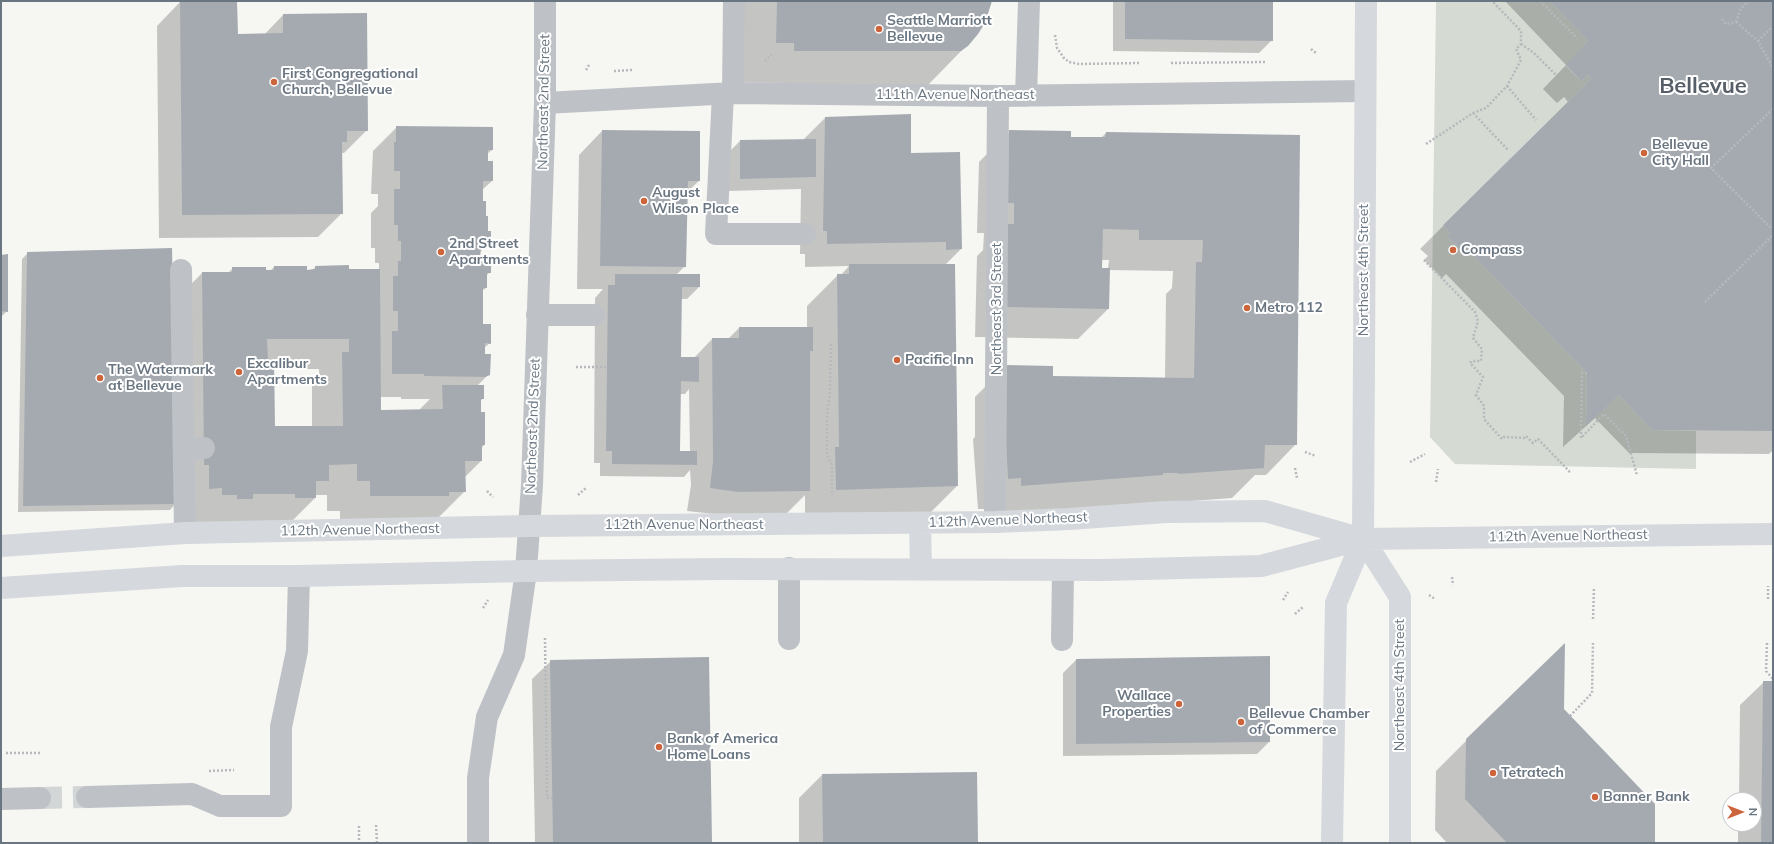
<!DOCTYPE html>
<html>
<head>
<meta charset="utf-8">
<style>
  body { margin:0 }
  #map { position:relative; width:1774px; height:844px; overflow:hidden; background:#f6f6f3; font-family:Mulish,sans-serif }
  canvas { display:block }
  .frame { position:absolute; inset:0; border:2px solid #697581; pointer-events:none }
  .north { position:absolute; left:1722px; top:792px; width:40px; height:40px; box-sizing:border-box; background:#fff; border:1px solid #c3c8cd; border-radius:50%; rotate:90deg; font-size:11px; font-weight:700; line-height:16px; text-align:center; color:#697581 }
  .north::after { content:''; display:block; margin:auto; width:14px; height:18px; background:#cd653c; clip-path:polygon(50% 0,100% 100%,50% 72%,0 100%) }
</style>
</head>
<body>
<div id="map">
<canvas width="1774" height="844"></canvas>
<div class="frame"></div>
<div class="north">N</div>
</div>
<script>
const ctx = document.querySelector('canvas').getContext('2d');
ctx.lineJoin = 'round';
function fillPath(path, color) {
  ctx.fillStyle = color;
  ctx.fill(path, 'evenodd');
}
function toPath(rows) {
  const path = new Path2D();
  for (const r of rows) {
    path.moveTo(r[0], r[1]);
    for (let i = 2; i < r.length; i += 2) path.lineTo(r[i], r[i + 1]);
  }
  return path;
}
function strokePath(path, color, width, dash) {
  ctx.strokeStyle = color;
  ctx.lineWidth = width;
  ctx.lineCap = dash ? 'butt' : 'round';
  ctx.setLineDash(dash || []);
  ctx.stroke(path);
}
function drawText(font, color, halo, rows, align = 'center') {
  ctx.font = font + ' Mulish,sans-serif';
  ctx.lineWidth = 4;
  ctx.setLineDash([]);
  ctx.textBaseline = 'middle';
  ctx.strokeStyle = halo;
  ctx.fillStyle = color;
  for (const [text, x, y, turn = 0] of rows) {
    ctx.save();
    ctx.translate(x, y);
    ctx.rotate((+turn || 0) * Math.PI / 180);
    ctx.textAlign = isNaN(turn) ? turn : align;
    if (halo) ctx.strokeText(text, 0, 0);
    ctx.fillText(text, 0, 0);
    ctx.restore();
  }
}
fillPath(toPath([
  [1436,1,1550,1,1588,41,1566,66,1581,81,1588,74,1591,79,1443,225,1450,233,1447,236,1466,255,1470,252,1587,373,1586,425,1619,395,1652,430,1696,431,1696,469,1455,464,1430,437]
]), '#d5dad3');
fillPath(toPath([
  [236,1,237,35,264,35,283,15,367,130,344,153,341,153,342,213,318,237,159,238,157,26,180,2],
  [739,1,991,1,967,45,927,86,737,82],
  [1113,1,1272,1,1272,40,1259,53,1113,51],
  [1505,1,1773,1,1773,450,1769,454,1629,453,1595,418,1563,447,1564,396,1446,274,1442,278,1424,260,1428,256,1420,249,1568,102,1564,97,1557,103,1543,89,1566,65],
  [825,118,910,154,961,249,945,265,954,265,957,486,926,517,805,520,805,495,786,514,714,514,687,511,691,485,690,470,684,477,600,476,600,463,594,463,595,298,603,289,577,289,579,155,602,131,699,181,686,193,685,266,676,275,699,287,687,299,681,299,680,358,694,358,712,339,728,339,739,328,807,328,807,306,838,275,841,275,849,266,805,267,805,254,800,254,801,189,728,191,728,153,740,141,803,140],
  [689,389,690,452,679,452,679,394,685,394],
  [397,127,492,150,487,154,487,162,492,181,482,190,482,202,490,242,479,253,479,262,490,272,486,276,486,288,482,291,482,325,490,343,484,348,484,355,489,374,477,386,483,398,480,402,480,413,484,413,484,445,481,449,481,461,465,477,465,491,434,522,340,527,340,511,327,511,327,495,315,495,315,498,285,528,191,526,176,503,170,510,18,512,22,259,28,253,172,304,202,273,228,273,233,268,270,271,274,267,306,267,306,271,312,270,316,267,348,270,379,270,379,263,375,263,375,248,371,248,371,213,378,206,378,194,371,194,373,151],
  [274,369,319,369,319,376,312,383,312,427,274,427],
  [380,397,401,397,401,399,430,399,418,411,380,411],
  [1010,131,1070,138,1101,138,1106,133,1299,136,1296,444,1266,475,1255,475,1232,498,991,516,990,509,978,509,973,439,975,437,975,397,1006,366,1052,377,1165,378,1166,294,1172,288,1173,271,1109,270,1108,309,1078,339,975,337,977,256,983,250,984,233,977,233,979,162],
  [1101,260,1109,260,1108,269,1101,269],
  [1,256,7,311,1,317],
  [1269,657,1269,742,1257,754,1063,756,1063,673,1076,660],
  [551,661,711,843,535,843,532,679],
  [1764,682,1773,682,1773,843,1738,843,1738,824,1754,824,1754,800,1739,800,1740,705],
  [1563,710,1654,843,1447,843,1435,830,1436,771,1467,740],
  [822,775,977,843,799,843,799,798]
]), '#0003');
fillPath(toPath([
  [180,1,237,1,238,34,283,33,283,14,367,13,368,131,347,131,347,142,342,142,343,214,182,215],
  [777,1,992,1,985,23,978,34,968,46,961,51,794,51,794,43,776,43],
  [1125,1,1273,1,1273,41,1125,39],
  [1550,1,1773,1,1773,431,1652,430,1619,395,1586,426,1587,373,1470,252,1466,255,1447,236,1450,233,1443,225,1591,79,1588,74,1581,81,1566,65,1588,41],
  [911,114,911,153,960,152,962,249,946,250,946,242,827,244,827,231,823,231,825,117],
  [396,126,493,127,493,150,488,150,488,161,493,161,493,181,483,181,483,201,486,201,486,216,488,216,488,231,491,231,491,243,481,243,480,261,491,261,491,273,487,273,487,288,483,288,483,324,491,324,491,344,485,343,485,354,491,354,490,375,485,377,424,376,424,374,392,374,392,331,398,331,398,311,393,311,393,276,398,276,398,261,401,261,401,241,398,241,398,225,394,225,394,189,400,189,400,171,394,171,394,142,396,142],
  [602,130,700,131,700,181,688,181,686,267,600,266],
  [1009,130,1071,131,1071,137,1105,137,1106,132,1300,135,1297,445,1265,445,1264,468,1178,474,1178,473,1163,473,1163,475,1021,486,1021,478,1008,479,1004,407,1005,365,1053,366,1053,376,1194,378,1196,262,1202,262,1203,240,1139,240,1139,230,1103,229,1102,268,1110,268,1109,309,1005,307,1007,224,1014,224,1014,203,1008,203],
  [816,139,816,177,740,179,740,140],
  [172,248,177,504,23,506,27,252],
  [8,254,8,312,1,311,1,255],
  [849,264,955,264,958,486,836,490,835,447,839,447,837,274,849,274],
  [349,265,349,269,380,269,381,410,443,409,442,385,484,385,484,399,481,399,481,412,485,412,485,445,482,445,482,461,465,461,466,492,449,492,449,496,370,496,370,481,357,481,357,464,329,465,329,481,316,481,316,498,295,498,295,494,253,494,253,499,237,499,237,495,222,495,222,488,209,489,209,465,204,465,202,272,232,272,232,267,266,267,266,270,274,270,274,266,307,266,307,270,315,269,315,266],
  [267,339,349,339,349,352,342,352,343,426,275,426,274,360,268,360],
  [615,274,700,274,700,287,682,287,681,357,699,357,699,382,681,381,680,451,697,451,697,465,612,464,612,451,606,451,608,285,615,285],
  [739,327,813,327,813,351,810,351,810,491,738,492,710,488,713,461,712,338,739,338],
  [1565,643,1564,709,1655,804,1655,843,1507,843,1465,799,1466,739],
  [1270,656,1270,742,1076,744,1076,659],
  [709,657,712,843,553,843,550,660],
  [1763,681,1773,681,1773,843,1761,843],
  [977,772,978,843,823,843,822,774]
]), '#a4aab0');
strokePath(toPath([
  [40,798,87,797]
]), '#d3d6d6', 22, [22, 11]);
strokePath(toPath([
  [1540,1,1577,38],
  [1722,19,1726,24,1736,22],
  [1736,22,1758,41,1773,68],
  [1736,22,1741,8,1749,1],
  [1055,35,1057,48,1064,58,1069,62,1079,64,1140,63],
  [1758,41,1773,26],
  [1521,44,1534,53,1557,76],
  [1311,49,1316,53],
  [765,61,772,54],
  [1171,63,1266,62],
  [586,70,589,65],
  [614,71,632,70],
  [1507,86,1536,120],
  [1773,109,1711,168,1773,230],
  [1473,113,1508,150],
  [1426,144,1473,113,1486,108,1507,86,1521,60,1516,49,1521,44,1521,31,1492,1],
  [1424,260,1475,312,1478,321,1473,338,1482,349,1481,361,1472,361,1470,363,1483,377,1476,395,1484,406,1484,419,1502,439,1504,437,1524,438,1526,436,1533,443,1538,439,1569,471,1569,473],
  [1705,302,1773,235],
  [831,344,830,392,827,415,827,455,832,466,832,495],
  [576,367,607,367],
  [1587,373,1582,373,1581,438,1604,414,1626,436,1637,475],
  [1305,452,1316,456],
  [1410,462,1425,454],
  [1295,468,1297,478],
  [1436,482,1438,469],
  [487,491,493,497],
  [578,495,586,488],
  [1452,577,1453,585],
  [1429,595,1435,599],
  [1768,599,1768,586],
  [1283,600,1288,592],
  [483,608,488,600],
  [1295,614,1303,607],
  [1593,619,1594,587],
  [545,638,547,798,552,798],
  [1767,643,1766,671,1773,679],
  [1570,716,1592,693,1593,643],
  [6,753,40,753],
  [209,771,234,770],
  [376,825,377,843],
  [359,826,359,843]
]), '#b6b9bc', 2.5, [2, 2]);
strokePath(toPath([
  [733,93,734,1],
  [723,94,716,234,805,234],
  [1026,96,1029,1],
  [545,103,733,93,998,96,1365,91],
  [181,270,185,533],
  [537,315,594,315],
  [184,449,204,448],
  [995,522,998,96],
  [789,568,789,639],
  [1062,640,1063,570],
  [87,797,192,794,220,806,281,806,281,727,297,651,299,576],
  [1,799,40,798],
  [478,843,478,778,487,717,514,655,526,571,532,485,545,103,545,1]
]), '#bec1c5', 22);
strokePath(toPath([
  [920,523,921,570],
  [1363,539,1400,597,1400,843],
  [1,546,185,533,529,526,995,522,1070,519,1166,512,1265,511,1363,539],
  [1,588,182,576,299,576,526,571,724,569,1104,570,1261,566,1363,539,1773,534],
  [1332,843,1336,603,1363,539,1366,1]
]), '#d5d8dc', 22);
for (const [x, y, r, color] of [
  [879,29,4,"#cd653c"],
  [274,82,4,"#cd653c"],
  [1644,153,4,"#cd653c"],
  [644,201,4,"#cd653c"],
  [1453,250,4,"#cd653c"],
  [441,252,4,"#cd653c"],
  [1247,308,4,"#cd653c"],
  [897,360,4,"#cd653c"],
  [239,372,4,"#cd653c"],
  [100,378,4,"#cd653c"],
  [1179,704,4,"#cd653c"],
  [1241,722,4,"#cd653c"],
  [659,747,4,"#cd653c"],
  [1493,773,4,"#cd653c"],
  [1595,797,4,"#cd653c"]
]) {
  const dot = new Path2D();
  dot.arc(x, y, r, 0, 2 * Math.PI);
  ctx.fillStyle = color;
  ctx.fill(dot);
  strokePath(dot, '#fff', 1.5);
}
drawText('bold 14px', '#697581', '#fff', [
  ["Seattle Marriott",887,21],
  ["Bellevue",887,37],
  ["First Congregational",282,74],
  ["Church, Bellevue",282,90],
  ["Bellevue",1652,145],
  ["City Hall",1652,161],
  ["August",652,193],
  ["Wilson Place",652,209],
  ["2nd Street",449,244],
  ["Apartments",449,260],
  ["Compass",1461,250],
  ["Metro 112",1255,308],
  ["Pacific Inn",905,360],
  ["Excalibur",247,364],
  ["Apartments",247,380],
  ["The Watermark",108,370],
  ["at Bellevue",108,386],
  ["Wallace",1171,696,"right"],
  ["Properties",1171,712,"right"],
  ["Bellevue Chamber",1249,714],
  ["of Commerce",1249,730],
  ["Bank of America",667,739],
  ["Home Loans",667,755],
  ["Tetratech",1501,773],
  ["Banner Bank",1603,797]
], 'left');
drawText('14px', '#697581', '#fff', [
  ["111th Avenue Northeast",955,95],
  ["Northeast 2nd Street",544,102,-89],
  ["Northeast 4th Street",1364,270,-90],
  ["Northeast 3rd Street",997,309,-90],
  ["Northeast 2nd Street",533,426,-88],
  ["112th Avenue Northeast",1008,520,-2],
  ["112th Avenue Northeast",684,525],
  ["112th Avenue Northeast",360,530,-1],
  ["112th Avenue Northeast",1568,536,-1],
  ["Northeast 4th Street",1400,685,-90]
]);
drawText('bold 22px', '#565e67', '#fff', [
  ["Bellevue",1703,86]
]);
</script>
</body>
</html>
